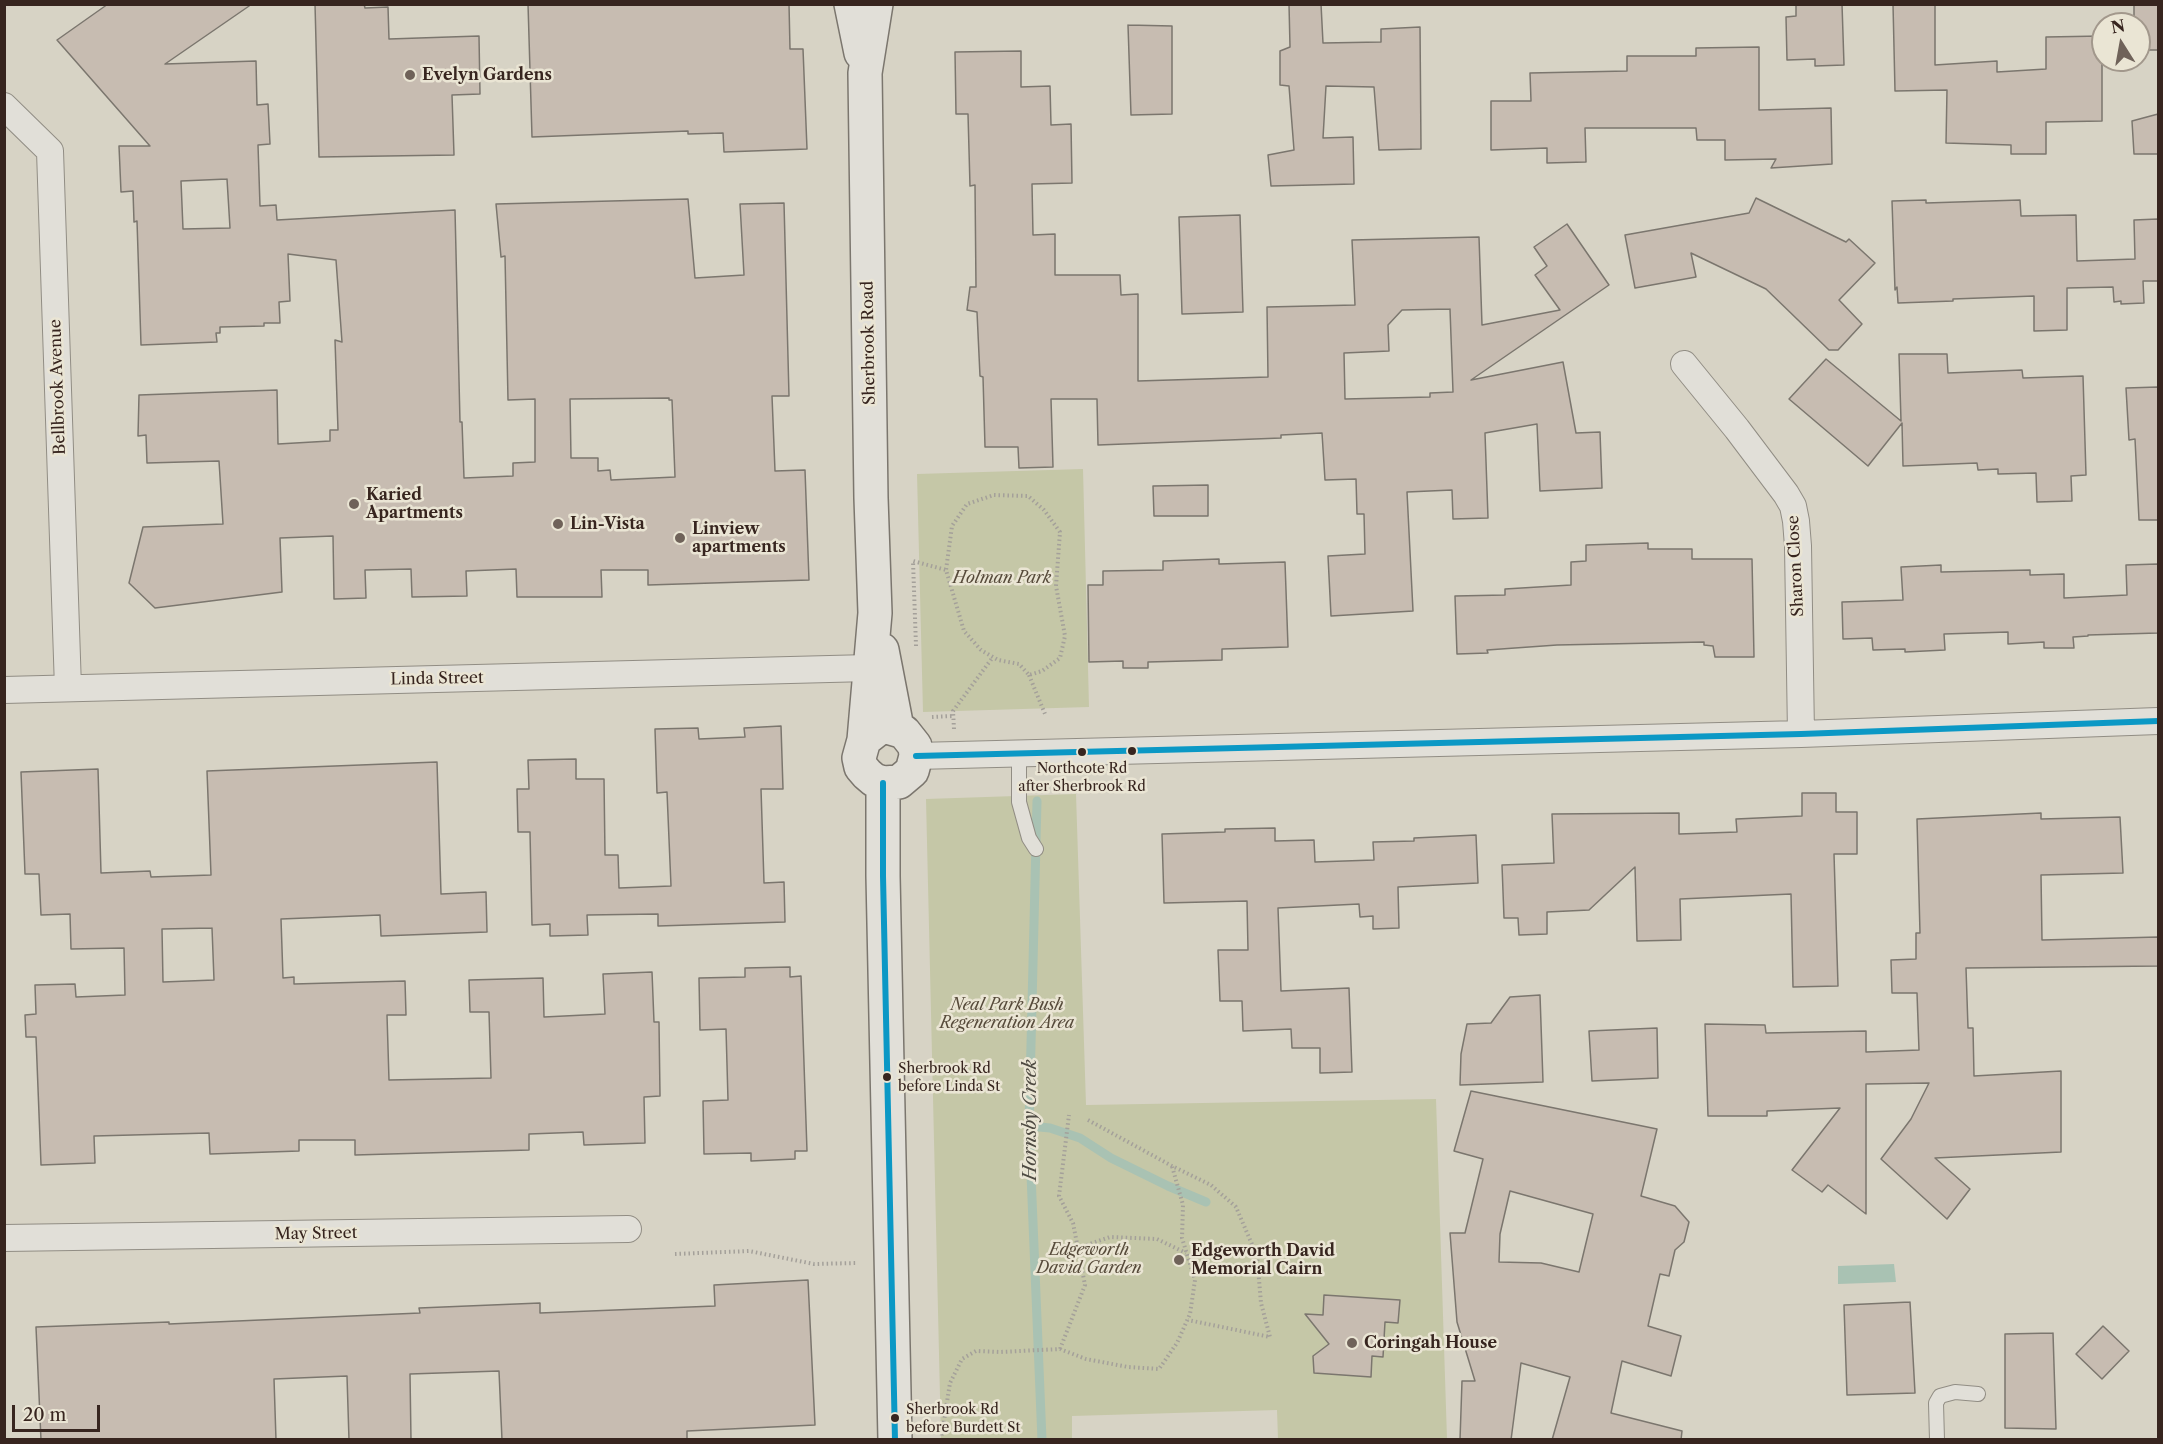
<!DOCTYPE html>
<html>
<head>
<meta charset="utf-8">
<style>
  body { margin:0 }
  #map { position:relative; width:2163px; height:1444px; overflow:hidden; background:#d7d3c5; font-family:"Libre Caslon Text",serif }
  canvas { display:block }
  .frame { position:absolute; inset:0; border:6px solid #37251f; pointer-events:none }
  .north { position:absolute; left:2091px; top:12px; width:60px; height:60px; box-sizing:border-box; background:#eae5d4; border:2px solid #a2988c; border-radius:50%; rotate:349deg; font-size:16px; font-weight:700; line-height:24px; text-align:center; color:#37251f }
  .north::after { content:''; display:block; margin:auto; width:21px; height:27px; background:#6f6259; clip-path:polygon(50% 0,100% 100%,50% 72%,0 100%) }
  .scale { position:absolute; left:12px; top:1405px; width:88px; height:27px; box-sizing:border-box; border:3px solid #37251f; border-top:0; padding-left:8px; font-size:18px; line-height:21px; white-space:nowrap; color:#37251f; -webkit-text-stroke:4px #eae5d4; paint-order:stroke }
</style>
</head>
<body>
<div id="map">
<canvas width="2163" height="1444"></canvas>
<div class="frame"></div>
<div class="north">N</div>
<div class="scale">20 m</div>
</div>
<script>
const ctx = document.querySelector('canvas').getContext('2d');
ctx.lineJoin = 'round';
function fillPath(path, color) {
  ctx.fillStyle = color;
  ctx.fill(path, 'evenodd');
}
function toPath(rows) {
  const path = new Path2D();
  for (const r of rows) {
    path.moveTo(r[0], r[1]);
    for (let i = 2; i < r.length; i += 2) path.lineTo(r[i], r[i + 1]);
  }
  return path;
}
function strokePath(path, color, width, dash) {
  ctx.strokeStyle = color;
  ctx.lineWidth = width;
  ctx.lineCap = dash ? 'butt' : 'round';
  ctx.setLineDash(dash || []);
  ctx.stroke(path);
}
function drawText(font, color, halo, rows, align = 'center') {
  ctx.font = font + ' "Libre Caslon Text",serif';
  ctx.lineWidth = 5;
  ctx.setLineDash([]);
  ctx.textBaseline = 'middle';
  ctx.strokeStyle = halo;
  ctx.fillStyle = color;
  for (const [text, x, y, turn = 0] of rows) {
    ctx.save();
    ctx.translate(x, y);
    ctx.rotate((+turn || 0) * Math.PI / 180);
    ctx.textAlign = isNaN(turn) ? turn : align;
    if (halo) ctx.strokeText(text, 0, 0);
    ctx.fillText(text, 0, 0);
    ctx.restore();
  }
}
fillPath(toPath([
  [1083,469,1089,707,923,712,917,474],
  [1076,794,1086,1105,1436,1099,1447,1439,1278,1439,1277,1410,1072,1416,1072,1439,941,1439,926,799]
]), '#c5c7a7');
fillPath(toPath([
  [1894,1264,1896,1282,1838,1284,1838,1266]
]), '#a9c2b3');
strokePath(toPath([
  [1037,801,1029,1126,1042,1440],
  [1029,1126,1050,1128,1080,1138,1111,1158,1168,1186,1206,1202]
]), '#a9c2b3', 9);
const building = toPath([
  [108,4,252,4,165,64,256,61,257,105,268,104,270,144,258,145,260,206,276,205,277,220,455,210,460,422,462,422,464,478,513,476,513,463,535,462,535,399,508,400,505,256,501,257,496,204,688,199,695,278,744,275,740,204,784,203,789,396,772,396,775,471,805,470,809,580,648,585,648,570,601,570,602,597,517,597,516,569,466,571,467,596,412,597,411,569,365,570,366,598,334,599,333,536,280,538,282,592,155,608,129,583,143,527,223,524,219,461,147,463,146,435,138,436,139,395,277,390,278,444,330,441,330,430,338,430,335,340,342,342,336,260,288,254,290,301,279,302,280,323,264,323,264,326,220,327,220,333,216,333,217,342,141,345,137,221,134,222,133,191,121,192,119,146,150,146,57,40,108,4],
  [227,179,230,228,183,229,181,181,227,179],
  [669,398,669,400,672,400,675,477,611,480,610,470,598,471,598,458,571,458,570,399,669,398],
  [315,4,364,4,365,8,388,7,389,39,479,36,480,94,452,95,454,155,319,157,315,4],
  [528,4,789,4,790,49,803,49,807,149,724,152,723,133,688,134,688,131,532,137,528,4],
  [1289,4,1321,4,1323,43,1381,42,1381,29,1420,27,1421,149,1379,150,1374,87,1326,86,1323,138,1353,137,1354,184,1271,186,1268,155,1294,150,1289,86,1280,85,1280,51,1290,47,1289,4],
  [1796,4,1842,4,1844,65,1815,66,1815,59,1787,60,1786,17,1796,16,1796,4],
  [1893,4,1935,4,1935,65,1997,61,1997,72,2046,69,2046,37,2102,36,2102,121,2046,122,2046,154,2011,154,2011,145,1946,143,1947,90,1895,91,1893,4],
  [2134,4,2158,4,2158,50,2139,50,2139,24,2134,24,2134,4],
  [1128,25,1172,26,1172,114,1131,115,1128,25],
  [1759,47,1759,110,1831,108,1832,164,1771,168,1776,159,1725,160,1725,140,1697,140,1696,128,1585,128,1586,162,1547,163,1547,148,1491,150,1491,101,1531,101,1530,73,1627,71,1627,56,1696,56,1696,48,1759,47],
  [1021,51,1021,87,1050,86,1051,125,1071,124,1072,183,1032,184,1033,235,1055,234,1055,275,1120,275,1121,295,1138,294,1138,381,1268,377,1267,307,1355,305,1352,240,1479,237,1482,325,1560,310,1535,275,1547,266,1534,247,1567,224,1609,285,1471,380,1563,362,1576,433,1600,432,1602,488,1540,491,1537,424,1485,433,1488,518,1453,519,1452,490,1407,492,1413,611,1331,616,1328,556,1365,554,1364,514,1357,514,1356,479,1325,480,1322,433,1281,435,1281,438,1098,445,1097,399,1051,399,1053,467,1019,468,1018,447,985,447,983,377,980,376,977,312,967,310,970,287,976,287,975,185,970,186,968,114,956,114,955,52,1021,51],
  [1450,309,1453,392,1430,393,1430,397,1345,399,1344,353,1389,351,1388,325,1402,310,1450,309],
  [2158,114,2158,154,2134,154,2132,121,2158,114],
  [1756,198,1846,242,1849,239,1875,263,1839,300,1862,324,1838,350,1829,350,1766,289,1691,253,1696,277,1635,288,1625,235,1749,213,1756,198],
  [1926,200,1926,203,2020,200,2021,216,2076,215,2077,261,2135,259,2134,220,2158,219,2158,281,2143,281,2144,303,2121,304,2121,301,2114,302,2113,287,2067,288,2067,330,2034,331,2034,296,1953,299,1953,301,1898,303,1897,287,1895,290,1892,201,1926,200],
  [1240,215,1243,312,1182,314,1179,217,1240,215],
  [1899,354,1947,354,1948,373,2022,370,2023,378,2083,376,2086,475,2071,476,2072,501,2037,502,2036,473,1998,474,1998,469,1978,470,1977,463,1903,466,1902,423,1868,466,1789,399,1826,359,1901,421,1899,354],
  [2158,387,2158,520,2139,520,2135,439,2129,440,2126,388,2158,387],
  [1208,485,1208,516,1154,516,1153,486,1208,485],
  [1648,543,1648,549,1692,549,1692,559,1752,559,1754,657,1715,657,1713,646,1704,645,1704,642,1557,645,1487,650,1488,653,1457,654,1455,596,1505,595,1505,589,1571,585,1571,562,1586,561,1586,545,1648,543],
  [1219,559,1219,564,1285,562,1288,647,1222,649,1222,660,1148,662,1148,668,1123,668,1123,661,1089,662,1088,585,1103,585,1103,571,1163,570,1163,561,1219,559],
  [2158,564,2158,633,2088,635,2088,636,2073,637,2074,648,2044,648,2044,642,2008,644,2008,632,1944,634,1945,650,1905,652,1905,649,1873,650,1872,638,1843,639,1842,602,1903,600,1901,567,1941,565,1941,572,2030,570,2030,575,2064,574,2064,598,2127,595,2126,565,2158,564],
  [781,726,783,789,761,789,764,883,784,882,785,922,658,926,658,914,587,915,588,935,550,936,550,924,532,925,530,832,518,832,517,789,529,789,528,760,576,759,576,779,604,779,605,855,618,855,619,888,671,886,667,792,657,793,655,729,698,728,699,739,745,737,744,728,781,726],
  [437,762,441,894,486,892,487,932,381,936,380,915,281,919,283,978,294,977,294,984,405,981,406,1015,387,1015,389,1080,491,1078,489,1012,470,1012,469,980,543,978,544,1017,605,1014,603,974,652,972,654,1022,659,1022,660,1096,644,1097,645,1143,584,1145,583,1132,529,1134,529,1150,355,1155,355,1140,299,1140,299,1151,210,1154,209,1133,94,1136,95,1163,41,1165,36,1037,26,1037,25,1015,36,1014,35,985,75,984,76,997,125,995,124,948,71,949,70,914,41,915,39,874,25,874,21,772,98,769,101,873,150,871,151,877,211,875,207,771,437,762],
  [212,928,214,980,163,982,162,929,212,928],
  [1802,793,1836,793,1836,812,1857,812,1857,854,1834,854,1838,986,1793,987,1791,894,1680,899,1681,940,1637,941,1635,867,1589,910,1547,912,1547,934,1519,935,1518,918,1504,918,1502,865,1554,863,1552,814,1679,813,1679,834,1737,832,1736,819,1802,816,1802,793],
  [2041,813,2041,819,2120,817,2123,873,2041,875,2042,940,2158,937,2158,966,1966,968,1968,1028,1973,1028,1974,1076,2061,1071,2061,1152,1935,1158,1970,1189,1947,1219,1881,1159,1911,1119,1929,1083,1866,1084,1866,1214,1828,1185,1822,1192,1792,1170,1840,1108,1767,1111,1767,1116,1708,1116,1705,1024,1765,1025,1766,1033,1866,1031,1866,1052,1919,1050,1917,993,1892,993,1891,960,1916,959,1916,933,1920,933,1917,819,2041,813],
  [1275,828,1275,841,1314,840,1315,862,1374,860,1373,842,1414,841,1414,838,1476,835,1478,883,1398,887,1399,928,1373,929,1373,916,1360,917,1359,904,1278,908,1281,991,1349,988,1352,1072,1320,1073,1320,1048,1292,1048,1291,1029,1243,1031,1242,1001,1220,1001,1218,950,1248,950,1247,901,1164,903,1162,834,1225,832,1225,829,1275,828],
  [790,967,790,977,801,976,807,1151,795,1151,795,1159,751,1161,751,1153,704,1154,703,1101,728,1100,726,1029,700,1030,699,978,745,977,745,968,790,967],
  [1540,995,1543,1082,1460,1085,1461,1054,1467,1024,1491,1023,1510,997,1540,995],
  [1657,1028,1658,1078,1592,1081,1589,1031,1657,1028],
  [1471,1091,1657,1129,1641,1196,1675,1206,1689,1222,1684,1242,1675,1250,1669,1276,1660,1274,1648,1326,1681,1336,1671,1376,1622,1361,1611,1413,1682,1431,1681,1440,1552,1440,1570,1377,1521,1363,1511,1440,1460,1440,1462,1381,1475,1381,1457,1322,1450,1233,1465,1233,1483,1159,1454,1151,1471,1091],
  [1510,1191,1593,1214,1579,1272,1541,1263,1499,1262,1500,1234,1510,1191],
  [808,1280,815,1425,687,1431,687,1440,502,1440,499,1371,410,1374,411,1440,349,1440,347,1376,274,1379,276,1440,41,1440,36,1327,169,1322,169,1324,420,1313,419,1308,540,1303,540,1313,715,1306,714,1285,808,1280],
  [1324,1295,1400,1300,1398,1323,1385,1322,1383,1357,1372,1356,1371,1377,1314,1373,1313,1356,1329,1344,1305,1314,1323,1315,1324,1295],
  [1910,1302,1915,1393,1847,1395,1844,1305,1910,1302],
  [2103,1326,2129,1351,2102,1379,2076,1354,2103,1326],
  [2053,1333,2056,1429,2005,1428,2005,1334,2053,1333]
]);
fillPath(building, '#c7bcb1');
strokePath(building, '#7b766e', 1.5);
const lane = toPath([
  [1019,753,1019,802,1029,838,1036,849],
  [1937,1440,1936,1403,1940,1396,1955,1392,1978,1394]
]);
const street = toPath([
  [4,106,50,151,68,688],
  [1684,364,1737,429,1786,494,1793,506,1796,521,1798,546,1801,734],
  [4,690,869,668],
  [916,756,1801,734,2158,721],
  [4,1238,628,1229]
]);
const secondary = toPath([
  [851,4,861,53],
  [882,650,897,728],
  [864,740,878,729,887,727,904,732,915,746,916,756,912,771,899,782,883,783,874,780,867,774,861,767,859,758,864,740,875,613,871,498,865,73,876,4],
  [883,783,883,876,895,1440]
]);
strokePath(lane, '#918d84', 16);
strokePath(street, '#918d84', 28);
strokePath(secondary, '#7b766e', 36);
strokePath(toPath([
  [994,495,1028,496,1044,510,1060,532,1056,586,1065,636,1060,658,1042,671,1029,675,1019,664,998,660,981,650,964,631,946,570,952,526,967,504,994,495],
  [916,646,913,561,946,570],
  [1029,675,1045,714],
  [932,717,953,716],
  [954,729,953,711,993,657],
  [1088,1120,1172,1166,1211,1185,1236,1207,1257,1256,1261,1303,1270,1337,1188,1320],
  [1078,1248,1110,1237,1157,1239,1186,1253],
  [675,1254,749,1251,814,1264,858,1263],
  [1060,1349,1085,1285,1073,1223,1059,1196,1069,1115],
  [941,1440,950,1383,962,1359,976,1351,1000,1352,1060,1349,1086,1359,1128,1367,1159,1369,1177,1343,1190,1314,1195,1280,1182,1238,1183,1205,1172,1166]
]), '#a4a09a', 4, [1.5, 3]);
strokePath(lane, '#e1dfd8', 14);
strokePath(street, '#e1dfd8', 26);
strokePath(secondary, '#e1dfd8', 33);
strokePath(toPath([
  [916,756,1801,734,2158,721],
  [883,783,883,876,895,1440]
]), '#0b98c5', 6);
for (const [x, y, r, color] of [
  [410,75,6,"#6f6259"],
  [354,504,6,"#6f6259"],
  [558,524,6,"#6f6259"],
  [680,538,6,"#6f6259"],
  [1132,751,5,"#37251f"],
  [1082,752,5,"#37251f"],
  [887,1077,5,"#37251f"],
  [1179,1260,6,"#6f6259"],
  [1352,1343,6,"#6f6259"],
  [895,1418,5,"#37251f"]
]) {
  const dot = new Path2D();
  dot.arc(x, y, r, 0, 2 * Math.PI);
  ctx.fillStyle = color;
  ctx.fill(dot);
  strokePath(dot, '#eae5d4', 2);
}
drawText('14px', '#37251f', '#eae5d4', [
  ["Northcote Rd",1082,769,"center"],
  ["after Sherbrook Rd",1082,787,"center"],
  ["Sherbrook Rd",898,1069],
  ["before Linda St",898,1087],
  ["Sherbrook Rd",906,1410],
  ["before Burdett St",906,1428]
], 'left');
drawText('bold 16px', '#37251f', '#eae5d4', [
  ["Evelyn Gardens",422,75],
  ["Karied",366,495],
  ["Apartments",366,513],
  ["Lin-Vista",570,524],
  ["Linview",692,529],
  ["apartments",692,547],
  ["Edgeworth David",1191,1251],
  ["Memorial Cairn",1191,1269],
  ["Coringah House",1364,1343]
], 'left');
drawText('16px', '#37251f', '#eae5d4', [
  ["Sherbrook Road",869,343,-91],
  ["Bellbrook Avenue",58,387,-92],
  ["Sharon Close",1796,566,-93],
  ["Linda Street",437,679,-1],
  ["May Street",316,1234,-1]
]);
drawText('italic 16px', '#574b3b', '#eae5d4', [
  ["Holman Park",1002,578],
  ["Neal Park Bush",1007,1005],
  ["Regeneration Area",1007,1023],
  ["Edgeworth",1089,1250],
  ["David Garden",1089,1268]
]);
drawText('italic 18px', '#4e4a42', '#eae5d4', [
  ["Hornsby Creek",1031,1120,-90]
]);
</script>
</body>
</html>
